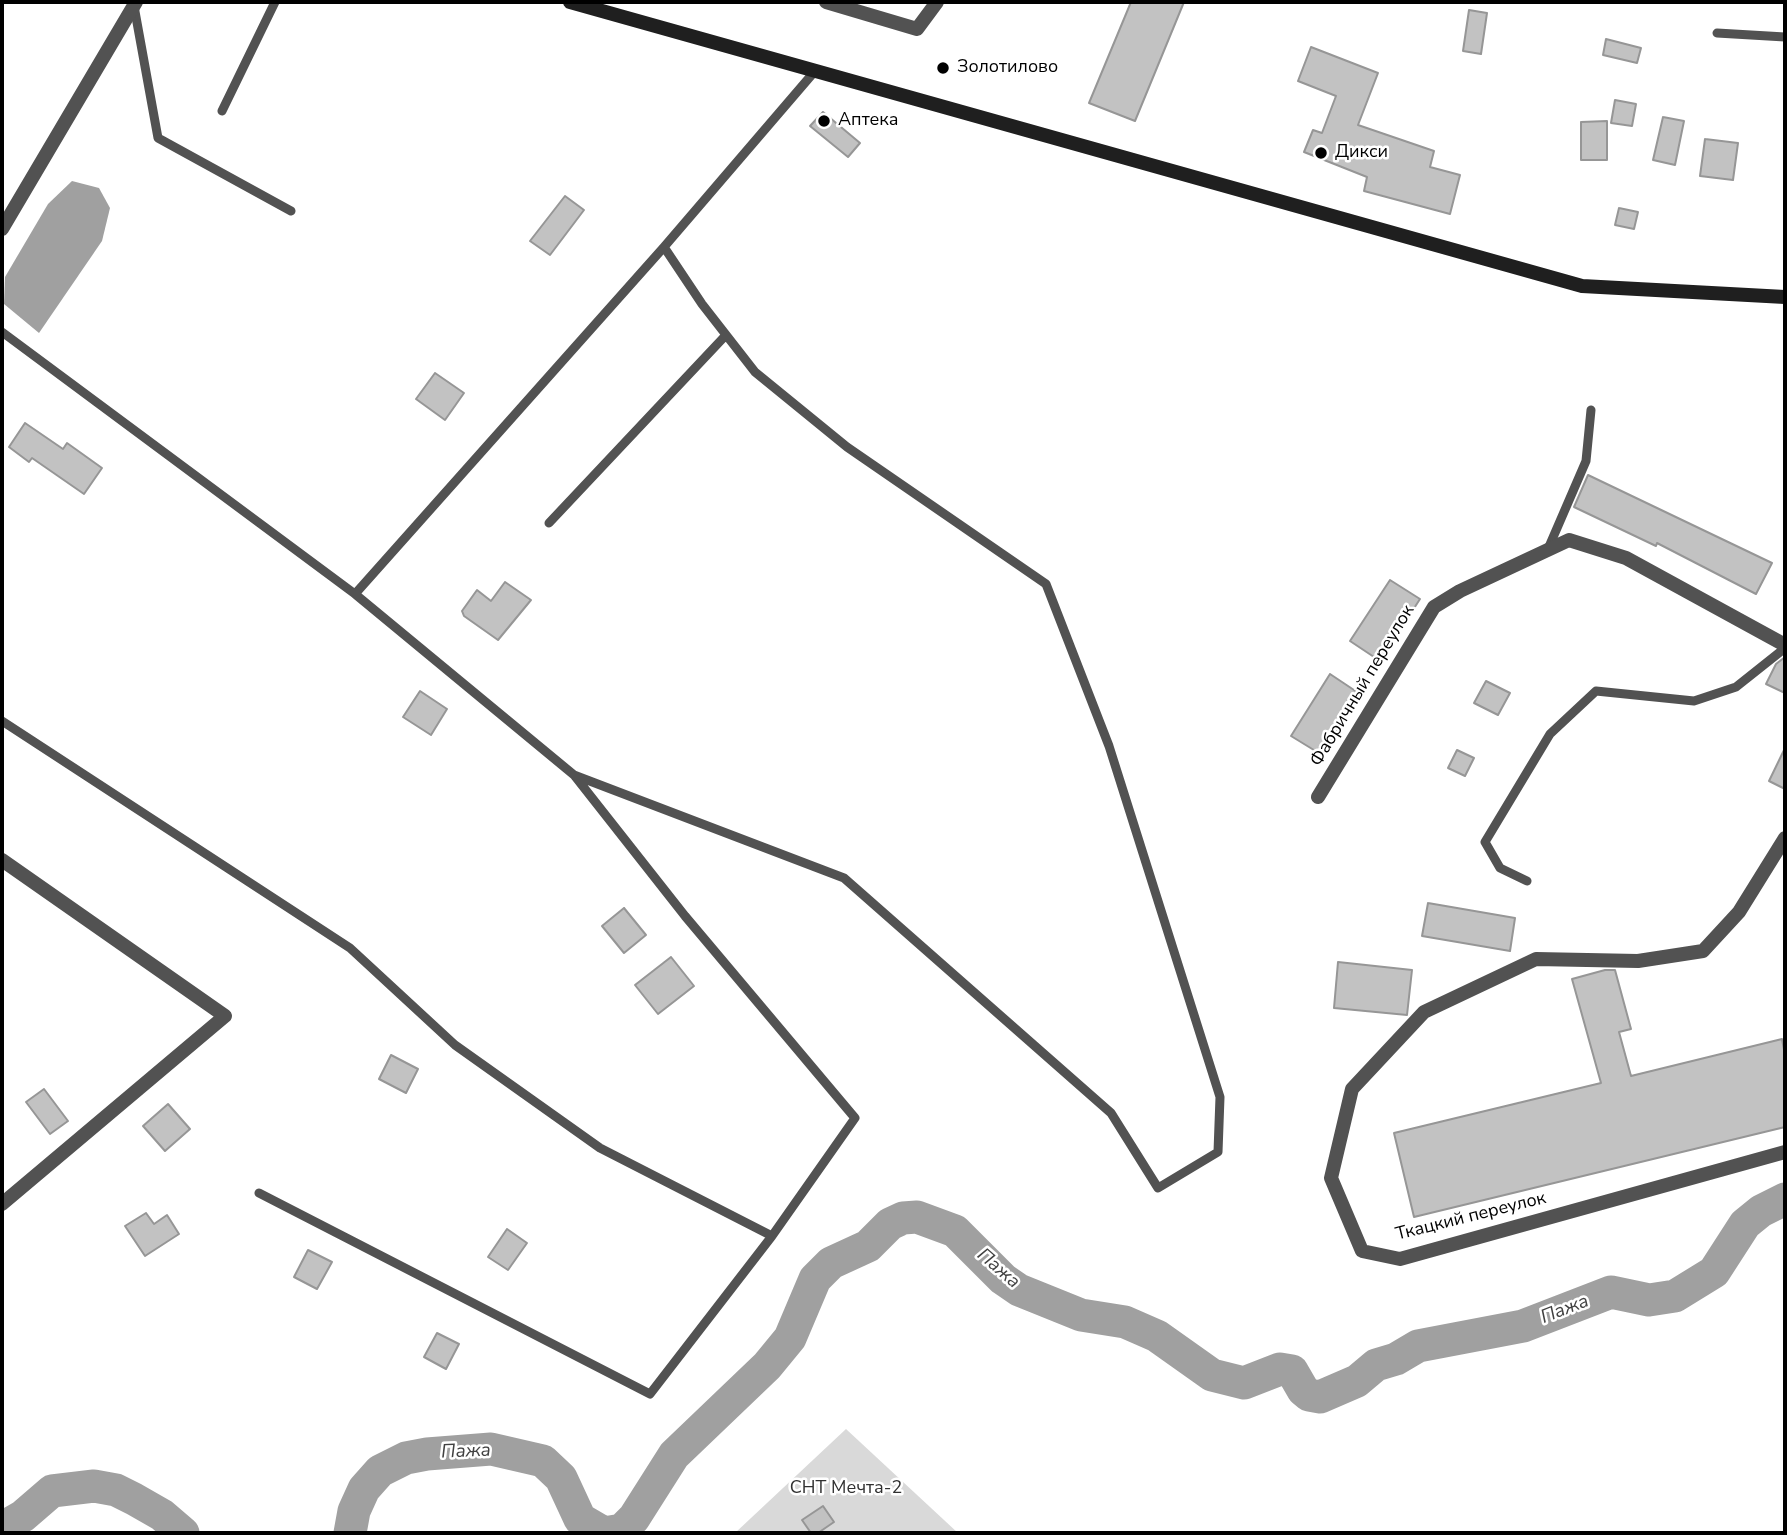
<!DOCTYPE html>
<html>
<head>
<meta charset="utf-8">
<style>
  body { margin:0 }
  #map { position:relative; width:1787px; height:1535px; overflow:hidden; background:#fff; font-family:"Nunito Sans",sans-serif }
  canvas { display:block }
  .frame { position:absolute; inset:0; border:4px solid #000; pointer-events:none }
</style>
</head>
<body>
<div id="map">
<canvas width="1787" height="1535"></canvas>
<div class="frame"></div>
</div>
<script>
const ctx = document.querySelector('canvas').getContext('2d');
ctx.lineJoin = 'round';
function fillPath(path, color) {
  ctx.fillStyle = color;
  ctx.fill(path, 'evenodd');
}
function toPath(rows) {
  const path = new Path2D();
  for (const r of rows) {
    path.moveTo(r[0], r[1]);
    for (let i = 2; i < r.length; i += 2) path.lineTo(r[i], r[i + 1]);
  }
  return path;
}
function strokePath(path, color, width, dash) {
  ctx.strokeStyle = color;
  ctx.lineWidth = width;
  ctx.lineCap = dash ? 'butt' : 'round';
  ctx.setLineDash(dash || []);
  ctx.stroke(path);
}
function drawText(font, color, halo, rows, align = 'center') {
  ctx.font = font + ' "Nunito Sans",sans-serif';
  ctx.lineWidth = 5;
  ctx.setLineDash([]);
  ctx.textBaseline = 'middle';
  ctx.strokeStyle = halo;
  ctx.fillStyle = color;
  for (const [text, x, y, turn = 0] of rows) {
    ctx.save();
    ctx.translate(x, y);
    ctx.rotate((+turn || 0) * Math.PI / 180);
    ctx.textAlign = isNaN(turn) ? turn : align;
    if (halo) ctx.strokeText(text, 0, 0);
    ctx.fillText(text, 0, 0);
    ctx.restore();
  }
}
fillPath(toPath([
  [846,1429,958,1533,735,1533]
]), '#d9d9d9');
fillPath(toPath([
  [72,181,99,188,110,208,102,241,39,333,4,304,5,277,48,204]
]), '#a0a0a0');
strokePath(toPath([
  [2,1528,23,1516,52,1491,94,1486,116,1490,134,1499,162,1515,183,1533],
  [350,1533,354,1511,364,1489,380,1471,406,1458,427,1454,491,1449,543,1461,561,1478,580,1519,604,1533,622,1530,634,1518,674,1455,767,1366,790,1338,815,1279,831,1263,868,1246,890,1224,903,1218,917,1217,955,1231,1003,1279,1019,1290,1081,1315,1125,1322,1157,1336,1212,1375,1244,1383,1280,1369,1292,1371,1303,1390,1309,1395,1320,1397,1357,1381,1376,1365,1396,1359,1418,1346,1523,1326,1611,1292,1649,1300,1675,1296,1714,1272,1745,1224,1761,1211,1785,1199]
]), '#a0a0a0', 33);
const building = toPath([
  [1131,2,1184,2,1135,121,1089,103,1131,2],
  [1469,10,1487,13,1481,54,1463,51,1469,10],
  [1606,39,1641,48,1637,63,1603,55,1606,39],
  [1311,47,1378,73,1358,125,1434,151,1430,167,1460,175,1450,214,1364,191,1367,177,1304,152,1313,130,1322,133,1336,96,1298,81,1311,47],
  [1615,100,1636,104,1632,126,1611,123,1615,100],
  [823,112,860,143,848,157,810,126,823,112],
  [1663,117,1684,121,1675,165,1653,160,1663,117],
  [1607,121,1607,160,1581,160,1581,122,1607,121],
  [1705,139,1738,143,1733,180,1700,176,1705,139],
  [565,196,584,210,550,255,530,241,565,196],
  [1619,208,1638,212,1634,229,1615,225,1619,208],
  [435,373,464,393,445,420,416,399,435,373],
  [25,423,63,449,67,443,102,468,84,494,32,458,29,462,9,447,25,423],
  [1588,475,1772,563,1756,594,1657,543,1656,546,1574,507,1588,475],
  [1390,580,1420,599,1380,661,1350,641,1390,580],
  [505,582,531,600,498,640,464,616,462,611,477,590,491,601,505,582],
  [1785,657,1785,693,1766,684,1776,664,1785,657],
  [1330,674,1360,694,1322,755,1291,736,1330,674],
  [1486,681,1510,693,1498,715,1474,703,1486,681],
  [420,691,447,709,431,735,403,717,420,691],
  [1785,748,1785,789,1769,781,1785,748],
  [1457,750,1474,758,1465,776,1448,768,1457,750],
  [1428,903,1515,918,1510,951,1422,936,1428,903],
  [624,908,646,935,624,953,602,926,624,908],
  [671,957,694,986,658,1014,635,985,671,957],
  [1338,962,1412,970,1407,1015,1334,1008,1338,962],
  [1605,970,1615,970,1631,1029,1619,1032,1631,1076,1782,1039,1785,1055,1785,1127,1414,1217,1394,1133,1601,1083,1572,979,1605,970],
  [391,1055,418,1069,406,1093,379,1079,391,1055],
  [44,1089,68,1121,50,1134,26,1102,44,1089],
  [168,1104,190,1129,165,1151,143,1126,168,1104],
  [146,1213,154,1224,167,1215,179,1234,145,1256,125,1226,146,1213],
  [507,1229,527,1243,508,1270,488,1257,507,1229],
  [308,1250,332,1262,317,1289,294,1277,308,1250],
  [437,1333,459,1344,446,1369,424,1357,437,1333],
  [823,1506,834,1522,818,1533,811,1533,802,1520,823,1506]
]);
fillPath(building, '#c2c2c2');
strokePath(building, '#969696', 2);
strokePath(toPath([
  [134,6,158,138,291,211],
  [1717,33,1785,37],
  [222,111,275,2],
  [2,332,355,594,574,775,685,916,855,1118,772,1236],
  [549,523,726,335],
  [1548,549,1586,461,1591,410],
  [355,594,664,247,815,71],
  [2,721,350,948,455,1045,600,1148,772,1236,650,1394,259,1193],
  [574,775,844,878,1111,1113,1158,1188,1218,1152,1220,1097,1109,746,1046,584,847,447,755,372,702,304,664,247],
  [1527,881,1500,868,1485,842,1550,734,1596,691,1694,701,1736,687,1785,648]
]), '#525252', 9);
strokePath(toPath([
  [826,2,917,29,937,2],
  [2,229,136,2],
  [1318,797,1434,607,1460,591,1569,540,1626,558,1785,645],
  [1785,838,1739,912,1703,951,1638,961,1536,959,1424,1012,1352,1089,1331,1178,1362,1251,1400,1259,1785,1152],
  [2,860,225,1016,2,1204]
]), '#525252', 14);
strokePath(toPath([
  [570,2,1582,286,1785,297]
]), '#1f1f1f', 14);
for (const [x, y, r, color] of [
  [943,68,7,"#000"],
  [824,121,7,"#000"],
  [1321,153,7,"#000"]
]) {
  const dot = new Path2D();
  dot.arc(x, y, r, 0, 2 * Math.PI);
  ctx.fillStyle = color;
  ctx.fill(dot);
  strokePath(dot, '#fff', 2.5);
}
drawText('18px', '#000', '#fff', [
  ["Золотилово",957,68],
  ["Аптека",838,121],
  ["Дикси",1335,153]
], 'left');
drawText('18px', '#000', '#fff', [
  ["Фабричный переулок",1363,686,-59],
  ["Ткацкий переулок",1471,1217,-14]
]);
drawText('18px', '#303030', '#fff', [
  ["СНТ Мечта-2",846,1489]
]);
drawText('italic 19px', '#414141', '#fff', [
  ["Пажа",998,1269,41],
  ["Пажа",1565,1310,-21],
  ["Пажа",466,1452,-2]
]);
</script>
</body>
</html>
